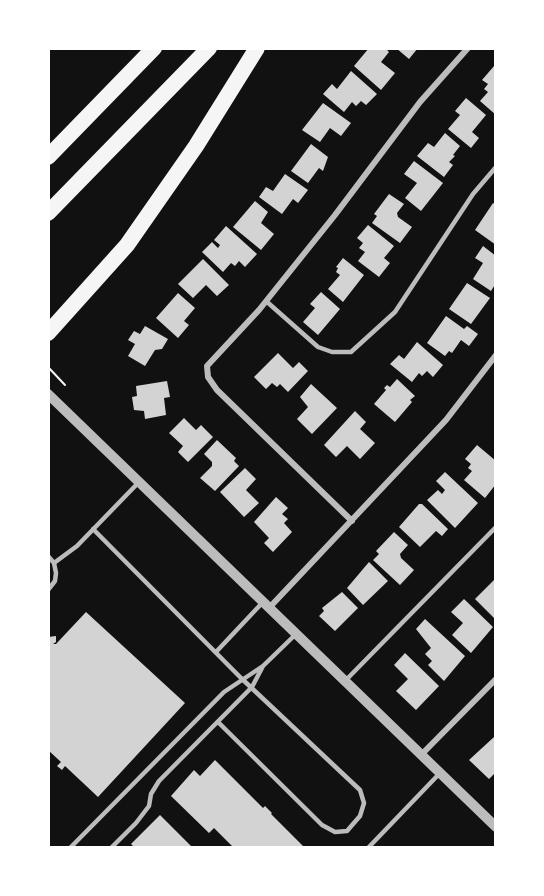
<!DOCTYPE html>
<html>
<head>
<meta charset="utf-8">
<style>
  body { margin:0 }
  #map { position:relative; width:544px; height:896px; overflow:hidden; background:#111; font-family:"IBM Plex Sans",sans-serif }
  canvas { display:block }
  .frame { position:absolute; inset:0; border:50px solid #fff; pointer-events:none }
</style>
</head>
<body>
<div id="map">
<canvas width="544" height="896"></canvas>
<div class="frame"></div>
</div>
<script>
const ctx = document.querySelector('canvas').getContext('2d');
ctx.lineJoin = 'round';
function fillPath(path, color) {
  ctx.fillStyle = color;
  ctx.fill(path, 'evenodd');
}
function toPath(rows) {
  const path = new Path2D();
  for (const r of rows) {
    path.moveTo(r[0], r[1]);
    for (let i = 2; i < r.length; i += 2) path.lineTo(r[i], r[i + 1]);
  }
  return path;
}
function strokePath(path, color, width, dash) {
  ctx.strokeStyle = color;
  ctx.lineWidth = width;
  ctx.lineCap = dash ? 'butt' : 'round';
  ctx.setLineDash(dash || []);
  ctx.stroke(path);
}
fillPath(toPath([
  [369,48,385,48,389,52,381,62,395,73,381,90,354,66],
  [396,48,418,48,409,59],
  [494,66,496,68,496,115,480,101,488,92,484,89,488,84,482,80],
  [351,71,377,94,366,105,361,101,356,106,352,102,344,112,323,94,332,84,337,89],
  [466,98,486,115,472,132,479,138,471,148,448,129,460,115,455,111],
  [323,103,351,123,341,136,330,128,320,142,302,130],
  [445,133,460,146,453,155,455,156,449,162,453,165,444,177,417,156,428,143,434,147],
  [311,144,328,157,323,171,319,168,308,183,291,171],
  [414,161,443,183,421,211,405,198,417,183,404,174],
  [285,174,308,190,298,203,293,199,282,214,259,197,266,187,273,191],
  [389,194,404,204,397,213,398,217,412,227,400,243,372,223,377,216,374,214],
  [255,201,268,212,261,223,274,234,261,250,233,227],
  [493,203,496,205,496,245,475,230],
  [368,225,394,246,384,258,390,263,379,277,358,261,365,252,359,248,363,243,357,238],
  [226,226,257,254,245,267,239,261,235,266,231,263,223,272,202,252,212,242,218,248,220,245,214,240],
  [483,246,496,256,496,283,491,291,473,279,483,263,475,258],
  [343,258,364,275,343,302,328,289,340,275,336,272,338,268,336,267],
  [203,259,229,285,217,296,206,285,193,298,178,284],
  [467,283,490,298,471,324,449,309],
  [321,292,340,309,318,335,303,322,315,308,310,304],
  [178,293,195,308,184,321,189,325,178,338,156,318],
  [446,316,464,329,467,326,478,334,469,346,461,340,452,353,449,351,445,356,427,343],
  [145,326,168,339,162,349,155,350,145,366,128,356,135,344,128,340,134,331,140,334],
  [417,342,443,365,433,377,427,371,422,376,419,373,412,382,390,364,399,355,404,359],
  [278,353,293,368,299,362,308,371,288,392,280,384,277,387,272,383,266,389,254,377],
  [397,379,415,396,410,400,412,402,395,422,374,404,386,390,384,388,387,385,390,387],
  [167,381,170,397,164,398,166,415,145,419,144,411,134,410,132,397,137,396,136,386],
  [311,384,337,408,312,434,297,419,308,407,300,397],
  [355,411,366,422,360,429,375,443,360,459,347,446,336,457,324,445],
  [184,418,196,430,201,425,213,437,188,462,178,452,183,446,169,433],
  [217,440,236,458,234,461,239,466,215,491,200,478,212,466,212,462,204,454],
  [477,445,496,461,496,484,485,498,464,480,472,471,468,468,471,464,465,459],
  [245,468,256,479,246,490,259,503,244,517,220,492],
  [445,472,478,503,455,528,427,500,438,490,442,494,445,490,436,481],
  [276,497,288,508,282,514,288,519,284,523,292,532,273,552,264,543,269,538,254,522],
  [419,504,422,504,448,529,442,536,436,531,420,547,399,527],
  [394,532,408,545,400,554,401,558,414,570,400,585,373,560,379,554,376,551],
  [369,562,388,581,363,605,347,588],
  [495,579,496,617,495,619,475,599],
  [342,592,358,608,335,631,319,616,324,611,322,608],
  [464,599,493,627,471,653,452,635,463,623,451,612],
  [86,612,185,703,98,797,65,766,62,770,57,766,61,762,48,750,48,637,56,636,56,642,53,644,56,644],
  [425,619,465,656,444,681,428,665,432,661,425,654,431,648,416,629],
  [405,653,439,686,416,710,396,691,408,679,394,665],
  [494,737,496,772,489,779,469,760],
  [215,760,263,808,265,806,272,813,271,814,305,848,234,848,214,828,209,833,171,796,194,770,200,776],
  [160,815,193,848,135,848,131,844]
]), '#d3d3d3');
strokePath(toPath([
  [48,367,65,385]
]), '#f5f5f5', 2);
strokePath(toPath([
  [266,301,318,347,332,352,351,352,395,312,473,194,496,167],
  [93,529,241,678,360,790,364,803,360,816,347,831,335,832,322,825,219,723],
  [48,556,54,563,56,573,55,581,48,590],
  [54,563,77,546,139,482],
  [216,652,263,602],
  [345,681,496,527],
  [70,848,224,692,263,666,296,634],
  [111,848,136,823,149,806,151,794,159,781,252,687,263,666],
  [368,848,440,773]
]), '#bcbcbc', 4.5);
strokePath(toPath([
  [352,521,217,390,208,377,207,366,259,310,335,215,420,102,468,48],
  [269,608,446,420,496,355],
  [421,755,496,679]
]), '#bcbcbc', 6);
strokePath(toPath([
  [48,394,496,827]
]), '#bcbcbc', 10);
strokePath(toPath([
  [48,157,154,48],
  [48,213,209,48],
  [48,333,127,245,196,146,257,48]
]), '#f5f5f5', 16);
</script>
</body>
</html>
